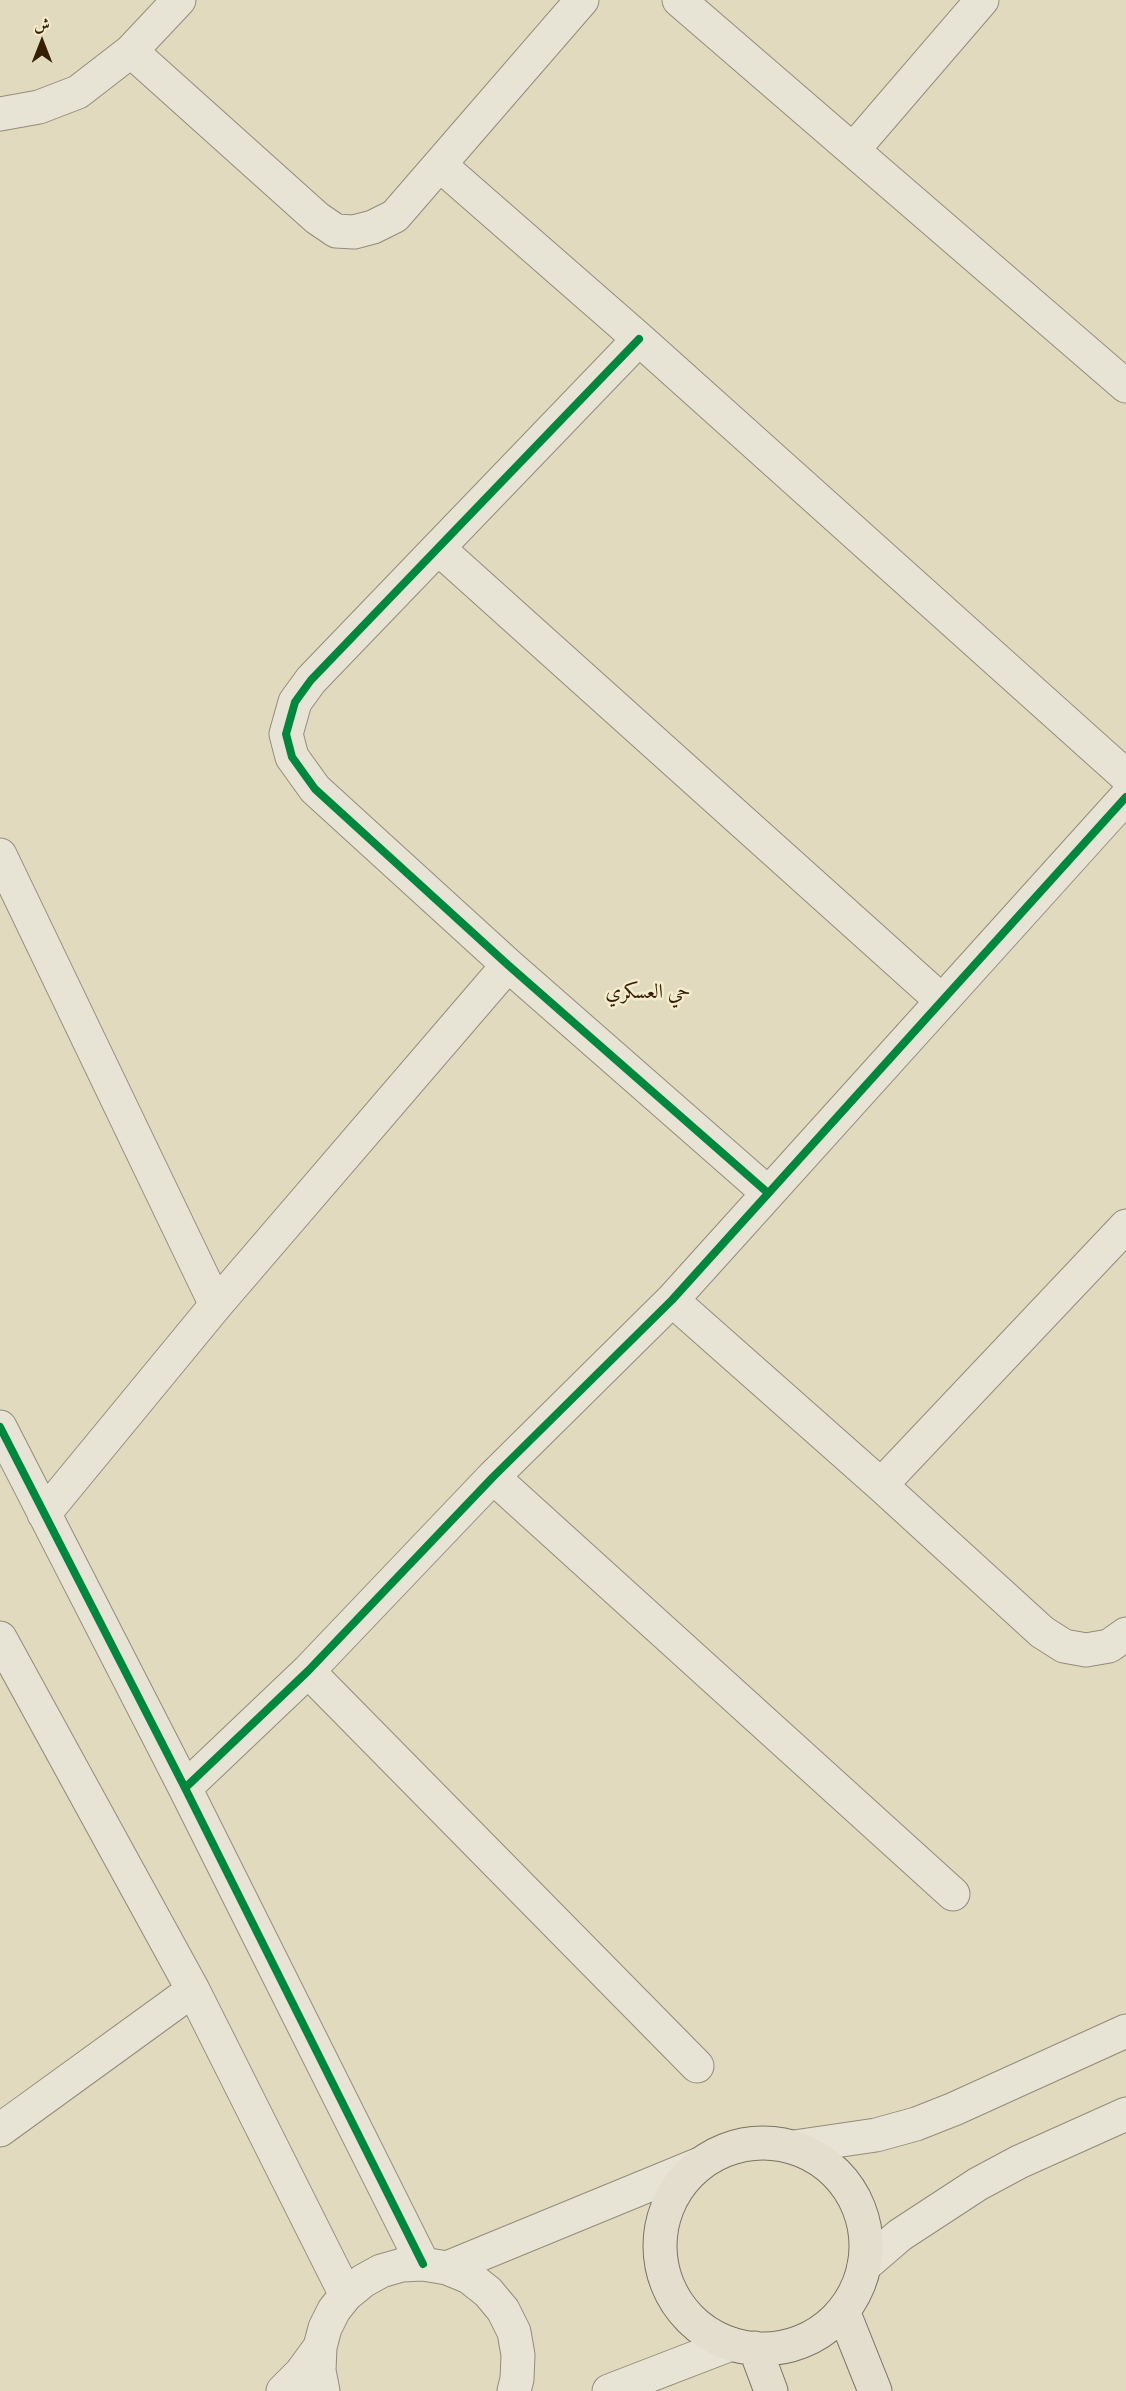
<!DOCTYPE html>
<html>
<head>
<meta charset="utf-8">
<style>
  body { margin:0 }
  #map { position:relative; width:1126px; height:2391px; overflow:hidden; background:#e1dabf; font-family:"Gentium Book Plus",Amiri,serif }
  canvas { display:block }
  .north { position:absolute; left:12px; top:12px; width:60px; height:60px; -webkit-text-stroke:4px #f5eccc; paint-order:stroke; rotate:0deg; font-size:16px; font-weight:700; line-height:24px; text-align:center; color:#361e05 }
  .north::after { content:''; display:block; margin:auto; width:21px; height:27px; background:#361e05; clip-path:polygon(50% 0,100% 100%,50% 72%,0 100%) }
</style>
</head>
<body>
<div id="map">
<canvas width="1126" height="2391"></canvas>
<div class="north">ش</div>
</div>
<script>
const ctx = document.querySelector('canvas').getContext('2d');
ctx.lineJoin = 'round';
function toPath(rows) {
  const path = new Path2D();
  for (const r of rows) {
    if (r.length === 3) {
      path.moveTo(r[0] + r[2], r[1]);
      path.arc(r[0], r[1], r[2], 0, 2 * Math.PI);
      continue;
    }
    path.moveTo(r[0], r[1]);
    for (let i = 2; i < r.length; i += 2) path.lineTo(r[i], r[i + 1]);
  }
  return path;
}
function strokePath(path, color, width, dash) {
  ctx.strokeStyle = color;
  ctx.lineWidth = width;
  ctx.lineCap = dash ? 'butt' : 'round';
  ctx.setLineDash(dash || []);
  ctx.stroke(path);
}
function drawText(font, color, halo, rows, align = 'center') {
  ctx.font = font + ' "Gentium Book Plus",Amiri,serif';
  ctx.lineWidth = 5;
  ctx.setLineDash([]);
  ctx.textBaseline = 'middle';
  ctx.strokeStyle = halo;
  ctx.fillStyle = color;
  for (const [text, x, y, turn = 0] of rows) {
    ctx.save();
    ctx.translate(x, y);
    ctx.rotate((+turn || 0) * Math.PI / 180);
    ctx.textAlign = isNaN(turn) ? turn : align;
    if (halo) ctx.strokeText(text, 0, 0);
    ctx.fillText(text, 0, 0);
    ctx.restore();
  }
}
const minor = toPath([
  [679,0,1126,386],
  [131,51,317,218,336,231,354,232,373,227,395,216,582,0],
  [0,114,39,107,78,92,131,51,179,0],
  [853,150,982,0],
  [440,165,639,339,1126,776],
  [639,339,311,680,295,702,286,734,292,757,315,789,508,965,768,1193],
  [438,548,942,1001],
  [0,855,216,1305],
  [672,1300,881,1485,1042,1632,1064,1646,1086,1650,1109,1646,1126,1634],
  [0,1427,185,1788,423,2264],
  [493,1477,953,1894],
  [881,1485,1126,1226],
  [44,1514,216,1305,508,965],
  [0,1638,193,1990,346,2295],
  [308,1671,697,2066],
  [185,1788,308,1671,493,1477,672,1300,1126,797],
  [0,2130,193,1990],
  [794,2147,876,2135,916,2124,954,2109,1126,2031],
  [864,2266,900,2235,978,2184,1019,2162,1126,2114],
  [447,2268,700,2164],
  [283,2391,301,2373,320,2347],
  [323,2391,319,2371,320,2347,325,2328,334,2310,346,2295,363,2281,381,2271,402,2265,423,2264,447,2268,469,2277,488,2292,503,2310,514,2332,518,2355,517,2379,514,2391],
  [609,2391,731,2344]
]);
const major = toPath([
  [763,2246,103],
  [843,2311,875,2391],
  [755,2348,771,2391]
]);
strokePath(minor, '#938c7a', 35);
strokePath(major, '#7a7362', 35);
strokePath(minor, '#e7e3d5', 33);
strokePath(major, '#e3dece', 33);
strokePath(toPath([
  [639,339,311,680,295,702,286,734,292,757,315,789,508,965,768,1193],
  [0,1427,185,1788,423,2264],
  [185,1788,308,1671,493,1477,672,1300,1126,797]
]), '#00873e', 8);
drawText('21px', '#361e05', '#f5eccc', [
  ["حي العسكري",648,993]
]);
</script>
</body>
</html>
